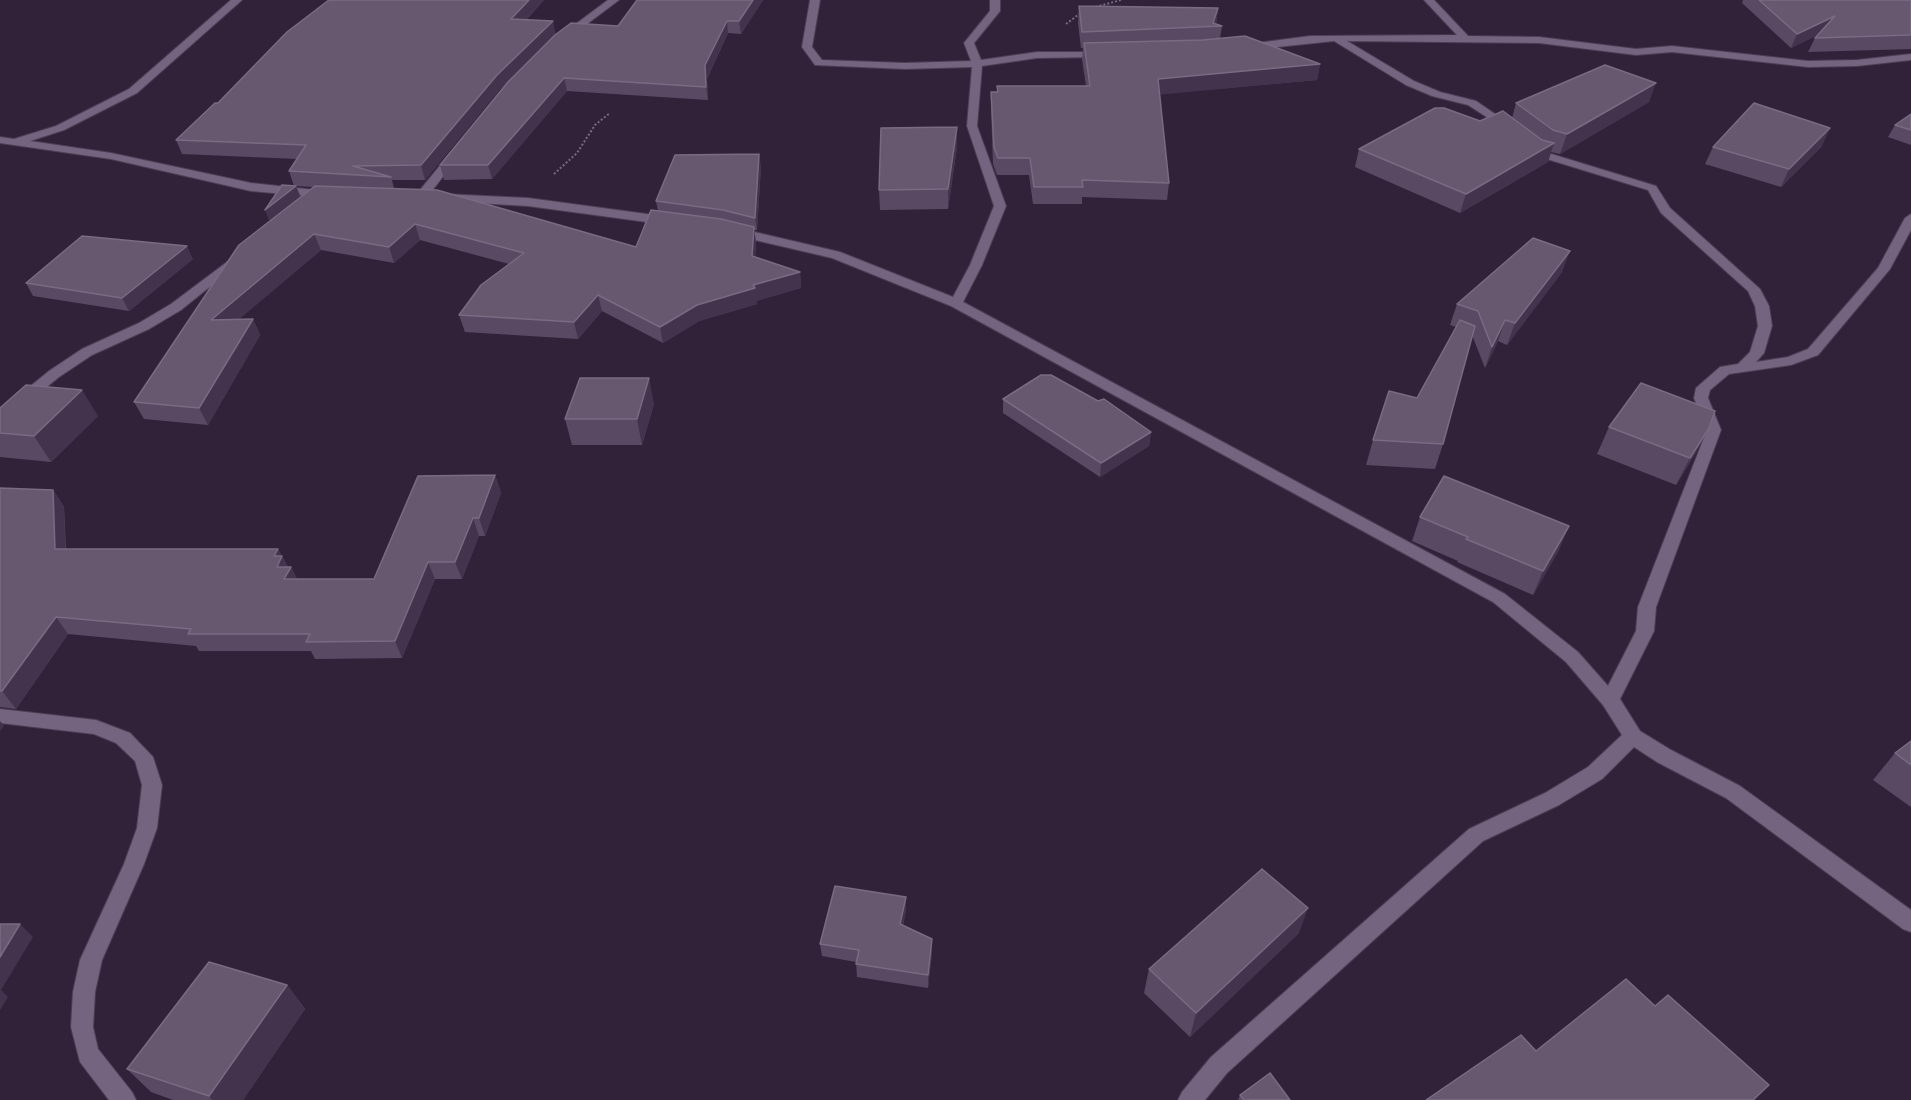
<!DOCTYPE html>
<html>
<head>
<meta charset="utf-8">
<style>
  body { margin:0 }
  canvas { display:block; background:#31223a }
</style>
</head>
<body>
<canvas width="1911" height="1100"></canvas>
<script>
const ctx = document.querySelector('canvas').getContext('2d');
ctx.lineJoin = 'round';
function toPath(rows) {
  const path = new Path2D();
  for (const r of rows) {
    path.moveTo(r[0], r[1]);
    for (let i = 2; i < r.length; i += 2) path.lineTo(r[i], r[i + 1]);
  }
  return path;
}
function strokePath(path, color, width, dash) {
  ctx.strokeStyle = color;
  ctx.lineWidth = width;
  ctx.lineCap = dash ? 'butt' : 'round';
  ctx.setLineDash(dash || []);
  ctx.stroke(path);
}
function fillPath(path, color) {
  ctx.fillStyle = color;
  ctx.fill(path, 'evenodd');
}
const minor = toPath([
  [231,0,242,0,137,93,64,130,30,141,111,153,251,183,325,191,331,195,329,198,251,191,111,159,0,143,0,137,14,139,56,126,129,89,231,0],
  [608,0,619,0,567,39,561,39,561,35,608,0],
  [810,0,820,0,812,47,822,60,905,63,971,61,964,43,990,11,990,0,1000,0,1000,11,974,43,981,60,1037,52,1107,52,1107,56,1103,57,1037,58,982,66,977,126,1006,206,982,265,963,302,1505,594,1578,652,1608,686,1636,631,1638,607,1707,430,1694,398,1696,388,1720,367,1738,364,1750,352,1758,326,1755,306,1748,291,1661,213,1648,190,1537,156,1524,145,1526,143,1534,143,1545,152,1656,186,1670,208,1760,289,1769,306,1772,326,1764,353,1756,362,1788,357,1808,349,1878,268,1905,218,1911,214,1911,230,1890,269,1818,355,1791,365,1729,374,1710,390,1708,398,1721,430,1656,607,1654,631,1620,699,1640,731,1671,750,1740,786,1911,910,1911,932,1903,929,1726,798,1657,762,1634,747,1602,779,1559,805,1483,841,1227,1073,1205,1100,1178,1100,1182,1092,1211,1057,1469,829,1545,793,1588,767,1622,735,1603,705,1566,662,1493,602,951,306,832,258,729,234,727,231,733,227,840,252,953,297,970,265,994,206,967,126,972,67,905,69,815,65,802,47,810,0],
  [1424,0,1434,0,1468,36,1539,37,1636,49,1672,46,1808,61,1857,60,1911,54,1911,60,1857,66,1808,67,1672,52,1636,55,1539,43,1347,41,1414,81,1440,92,1476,101,1514,127,1514,131,1510,132,1468,105,1432,96,1406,85,1334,41,1249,50,1244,47,1249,44,1310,36,1457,35,1424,0],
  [455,151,461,154,459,156,424,201,416,201,416,195,451,152,455,151],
  [444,194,528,198,669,217,675,221,669,225,528,206,440,201,440,195,444,194],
  [239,253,245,257,243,260,181,310,149,329,92,355,59,377,5,421,0,423,0,411,49,371,82,349,139,323,171,304,239,253],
  [0,709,96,720,130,733,153,757,162,785,157,828,144,864,102,960,95,992,93,1027,98,1049,132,1092,136,1100,109,1100,80,1062,71,1027,73,992,80,960,124,864,137,828,142,785,135,761,116,743,94,734,0,723,0,709]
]);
strokePath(minor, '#4c3e53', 2);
strokePath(toPath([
  [1088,9,1121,0],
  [1066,24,1082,12],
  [554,174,577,153,595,125,610,113]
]), '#776b80', 2, [2, 2]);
fillPath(minor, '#756480');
fillPath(toPath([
  [329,0,544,0,526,20,556,34,618,26,637,0,763,0,741,34,728,33,707,79,708,100,567,91,492,179,444,180,440,165,529,61,500,89,425,180,392,180,394,188,636,247,658,211,656,201,761,166,757,230,754,230,756,243,755,257,800,272,801,288,756,301,757,304,699,321,663,343,602,311,578,339,465,332,459,315,509,264,420,240,394,263,321,250,239,319,253,319,260,335,208,425,144,419,134,402,270,221,294,186,289,171,297,159,182,154,176,140,218,103],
  [296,186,313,187,301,197],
  [1743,0,1911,0,1911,49,1808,52,1815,38,1817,35,1791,48,1742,3],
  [1079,6,1218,8,1216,24,1222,26,1220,38,1320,64,1317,80,1159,94,1169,183,1167,200,1082,197,1082,204,1033,204,1029,175,997,175,993,164,991,108,991,92,1086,86,1082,59,1083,48,1081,48,1078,23],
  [1649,102,1560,154,1551,152,1548,162,1460,213,1355,167,1359,149,1512,118,1516,103],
  [1911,114,1911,145,1888,137,1895,125],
  [957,127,957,147,948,209,880,210,879,190],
  [1822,146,1781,187,1705,164,1713,147],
  [193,259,129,311,33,296,26,283],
  [1562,272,1507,345,1498,341,1485,368,1472,335,1443,444,1435,469,1366,465,1373,440,1417,398,1456,327,1450,325,1457,304],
  [1003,399,1151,432,1149,446,1100,477,1003,413],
  [654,404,642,445,572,445,565,419],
  [0,408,98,416,51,462,0,457],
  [1609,427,1709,428,1695,454,1676,485,1597,454],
  [495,475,501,493,485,536,479,536,462,579,435,579,402,658,315,659,311,651,199,651,196,646,68,634,16,709,0,707,0,488,53,490,64,507,66,549,278,549,288,567,291,567,297,579,374,579],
  [1420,517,1559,550,1533,595,1457,562,1458,561,1412,541],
  [1911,741,1911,807,1873,780,1895,753],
  [906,910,903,925,932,939,932,952,928,988,857,977,856,962,822,956,820,944],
  [1299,933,1190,1037,1144,993,1149,969],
  [287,985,305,1009,243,1100,173,1100,151,1092,127,1069],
  [1240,1095,1290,1100,1238,1100]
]), '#594963');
fillPath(toPath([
  [529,0,544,0,514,32,511,19],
  [753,0,763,0,741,34,739,21],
  [1218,8,1216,24,1213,23],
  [1835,16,1829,30,1791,48,1797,34],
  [553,21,556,35,500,89,425,180,421,165,497,75],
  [727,21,728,33,707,79,708,100,706,87,705,65],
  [1320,64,1317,80,1156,95,1158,79],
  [564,78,567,91,492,179,488,165],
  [1656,83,1649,102,1560,154,1567,134],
  [957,127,957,147,948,209,948,189],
  [1830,128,1822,146,1781,187,1789,169],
  [1554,143,1548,162,1460,213,1466,194],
  [759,154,761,166,757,230,755,218],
  [296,186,301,199,270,223,265,210],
  [415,224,420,240,394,263,389,247],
  [754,227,756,243,754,272,752,256],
  [314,234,321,250,219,336,211,320],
  [187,246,193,259,129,311,122,298],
  [1570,251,1562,272,1507,345,1515,323],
  [800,272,801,288,756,301,757,304,699,321,663,343,660,327,697,305,753,285],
  [598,295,602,311,578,339,574,322],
  [253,319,260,335,208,425,199,408],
  [1505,320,1498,341,1485,368,1492,347],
  [649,378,654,404,642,445,637,419],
  [82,390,98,416,51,462,34,436],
  [1709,428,1695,454,1676,485,1690,458],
  [1151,432,1149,446,1100,477,1101,463],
  [495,475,501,493,485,536,479,518],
  [53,490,64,507,66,567,55,549],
  [473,518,479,536,462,579,455,562],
  [1569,526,1559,550,1533,595,1543,571],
  [278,549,289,570,291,567,299,584,293,596,277,567,274,556],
  [428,562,435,579,402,658,395,641],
  [56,617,68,634,16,709,2,691],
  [0,721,4,726,0,731],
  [906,897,906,910,901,937,900,924],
  [1308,908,1299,933,1190,1037,1196,1013],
  [20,924,33,937,1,990,8,997,0,1010,0,957],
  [932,939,932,952,928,988,928,975],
  [287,985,305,1009,243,1100,212,1100,209,1096]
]), '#43334d');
const building = toPath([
  [329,0,529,0,511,19,553,21,497,75,421,165,353,166,391,177,289,171,306,145,176,140,215,103,218,103,287,32,329,0],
  [637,0,753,0,739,21,727,21,705,65,706,87,564,78,488,165,440,165,508,82,555,35,571,23,618,26,637,0],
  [1759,0,1911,0,1911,35,1815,38,1835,16,1797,34,1759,0],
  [1079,6,1218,8,1213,23,1222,26,1082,32,1079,6],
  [1245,36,1320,64,1158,79,1169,183,1082,180,1083,187,1034,187,1030,158,998,158,994,147,991,92,998,92,997,86,1090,86,1084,43,1203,40,1245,36],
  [1605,65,1656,83,1567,134,1553,130,1516,103,1605,65],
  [1754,103,1830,128,1789,169,1713,147,1754,103],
  [1435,108,1444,108,1480,121,1503,111,1542,140,1554,143,1466,194,1359,149,1435,108],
  [1911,114,1911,130,1895,125,1911,114],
  [957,127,948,189,879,190,881,128,957,127],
  [759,154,755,218,723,210,656,201,675,155,759,154],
  [282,185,296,186,265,210,282,185],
  [315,186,437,190,636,247,651,210,721,219,754,227,752,256,800,272,753,285,755,288,697,305,660,327,598,295,574,322,459,315,481,285,524,253,415,224,389,247,314,234,211,320,253,319,199,408,134,402,239,245,315,186],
  [82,236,187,246,122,298,26,283,82,236],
  [1533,238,1570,251,1515,323,1505,320,1492,347,1478,311,1457,304,1533,238],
  [1460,320,1475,326,1443,444,1373,440,1389,391,1417,398,1460,320],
  [1041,375,1051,375,1098,401,1104,399,1151,432,1101,463,1003,399,1041,375],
  [580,378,649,378,637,419,565,419,580,378],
  [1641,383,1715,411,1709,428,1690,458,1609,427,1641,383],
  [26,385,82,390,34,436,0,433,0,408,26,385],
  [495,475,479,518,473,518,455,562,428,562,395,641,306,642,310,634,188,634,191,629,56,617,2,691,0,691,0,488,53,490,55,549,278,549,274,556,282,556,277,567,291,567,284,579,374,579,418,476,495,475],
  [1444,476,1569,526,1543,571,1466,539,1468,537,1420,517,1444,476],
  [1911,741,1911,765,1895,753,1911,741],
  [1262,869,1308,908,1196,1013,1149,969,1262,869],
  [835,886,906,897,900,924,932,939,928,975,856,964,859,950,820,944,835,886],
  [0,924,20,924,0,957,0,924],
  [209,962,287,985,209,1096,127,1069,209,962],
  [1626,979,1655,1006,1668,995,1769,1085,1753,1100,1426,1100,1521,1035,1536,1051,1626,979],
  [1270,1073,1290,1100,1244,1100,1240,1095,1270,1073]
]);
fillPath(building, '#675870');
strokePath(building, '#796b82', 1.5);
</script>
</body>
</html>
